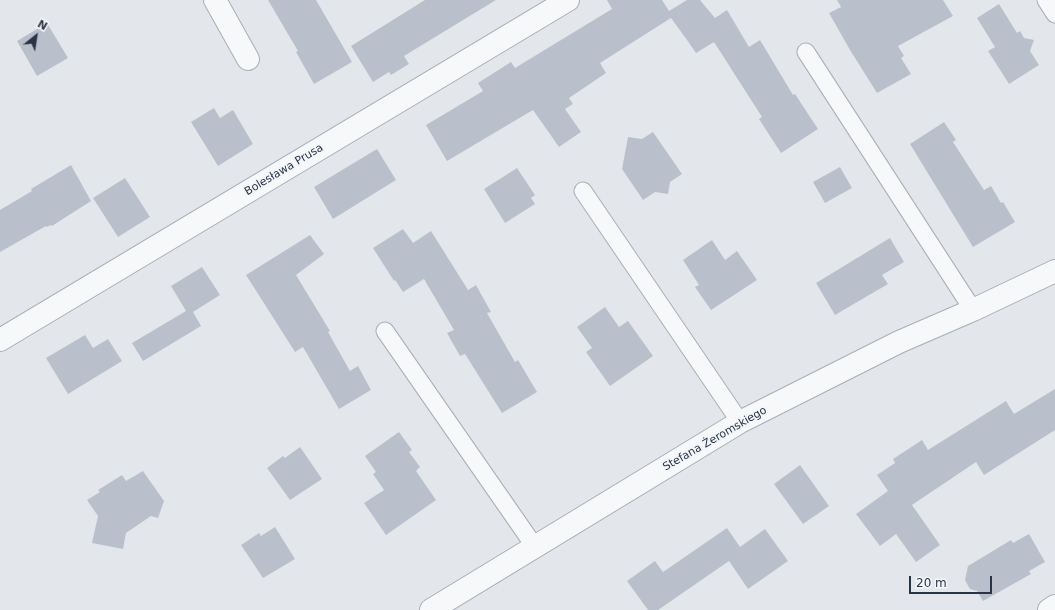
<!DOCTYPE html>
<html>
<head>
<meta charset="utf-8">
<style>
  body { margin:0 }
  #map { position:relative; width:1055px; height:610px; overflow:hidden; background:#e3e7ec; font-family:"DejaVu Sans",sans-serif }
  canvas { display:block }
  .north { position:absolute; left:16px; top:16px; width:40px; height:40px; -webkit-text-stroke:3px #f3f6f9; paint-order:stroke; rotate:30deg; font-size:11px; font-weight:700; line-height:16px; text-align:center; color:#293447 }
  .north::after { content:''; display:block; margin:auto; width:14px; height:18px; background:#293447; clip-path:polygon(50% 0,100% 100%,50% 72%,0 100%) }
  .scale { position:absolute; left:909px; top:576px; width:83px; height:18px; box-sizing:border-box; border:2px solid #293447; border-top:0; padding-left:5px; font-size:12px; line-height:14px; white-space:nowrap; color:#293447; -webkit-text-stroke:3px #f3f6f9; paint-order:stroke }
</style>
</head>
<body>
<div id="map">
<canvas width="1055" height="610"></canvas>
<div class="north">N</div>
<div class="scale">20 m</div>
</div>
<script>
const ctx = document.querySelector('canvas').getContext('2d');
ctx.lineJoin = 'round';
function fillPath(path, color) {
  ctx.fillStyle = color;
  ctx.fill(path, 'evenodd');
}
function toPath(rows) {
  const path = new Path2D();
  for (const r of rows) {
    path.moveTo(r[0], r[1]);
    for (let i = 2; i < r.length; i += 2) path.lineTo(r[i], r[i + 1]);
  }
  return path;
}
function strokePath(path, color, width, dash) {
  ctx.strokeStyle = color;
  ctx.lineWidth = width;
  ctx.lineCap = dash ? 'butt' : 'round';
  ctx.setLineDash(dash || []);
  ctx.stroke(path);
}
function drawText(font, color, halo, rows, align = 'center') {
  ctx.font = font + ' "DejaVu Sans",sans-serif';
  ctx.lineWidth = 4;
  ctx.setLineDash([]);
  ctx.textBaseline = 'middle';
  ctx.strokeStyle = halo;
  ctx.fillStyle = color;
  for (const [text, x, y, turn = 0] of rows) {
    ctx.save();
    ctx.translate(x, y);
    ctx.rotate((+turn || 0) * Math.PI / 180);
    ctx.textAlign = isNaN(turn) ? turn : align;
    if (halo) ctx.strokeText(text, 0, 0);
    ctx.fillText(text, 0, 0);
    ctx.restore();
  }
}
fillPath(toPath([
  [268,0,316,0,352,62,314,84,296,52,298,51],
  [425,0,496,0,404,56,409,64,391,75,389,72,373,82,351,46],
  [607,0,662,0,669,11,687,0,700,0,715,18,727,10,749,47,760,40,793,95,795,94,818,129,781,153,759,119,762,117,714,42,696,53,687,40,671,18,600,63,606,73,569,98,573,104,565,109,581,132,559,147,533,110,447,161,426,125,483,91,478,83,511,62,515,68,612,9],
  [837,0,943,0,953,16,898,46,904,56,901,58,911,74,877,93,850,50,829,13,841,7],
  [999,4,1017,33,1020,31,1024,38,1034,40,1030,51,1039,65,1009,84,988,51,995,47,977,18],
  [47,23,68,58,37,76,17,41],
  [214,108,220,118,233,110,253,144,218,166,191,122],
  [944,122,956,140,953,142,984,190,991,186,1001,203,1003,202,1015,222,973,247,910,144],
  [653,132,682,174,670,182,668,194,655,192,643,200,622,169,628,137,642,139],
  [377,149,396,180,333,219,314,187],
  [71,165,91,201,52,226,51,225,47,227,46,226,0,252,0,210,32,191,31,189],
  [840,167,852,188,825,203,813,182],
  [517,168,535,195,531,198,535,204,505,223,484,189],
  [125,178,150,217,118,237,93,198],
  [403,229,413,243,431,231,468,290,476,285,491,312,487,313,515,362,518,360,537,392,502,413,465,354,460,356,447,333,454,330,424,279,403,292,395,280,394,281,373,248],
  [310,235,324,254,296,275,330,331,328,332,350,371,358,366,371,390,339,409,303,347,295,352,246,275],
  [890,238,904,262,882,275,888,284,835,315,816,283],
  [712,240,725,260,737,251,757,280,711,310,695,287,699,285,683,260],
  [202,267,220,295,193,312,201,326,143,361,132,343,186,311,171,286],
  [605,307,619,327,628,321,653,356,610,386,586,352,592,348,577,327],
  [85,335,93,348,108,339,122,361,68,394,46,358],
  [1055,389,1055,430,984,475,976,462,912,505,940,545,916,562,896,534,880,546,856,514,888,491,877,475,895,463,893,459,922,440,928,450,1006,401,1014,414],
  [399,432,412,450,409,452,420,467,416,471,436,500,386,535,364,503,384,490,373,474,376,472,365,456],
  [300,447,322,479,290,500,267,468,283,456,285,458],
  [800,465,829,506,803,524,774,484],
  [143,471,164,501,158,518,151,516,126,533,123,549,92,543,98,516,87,500,100,492,98,490,122,475,126,481],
  [275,527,295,559,263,578,241,545,259,533,261,536],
  [727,528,740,547,765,529,788,561,748,589,729,561,658,610,648,610,627,581,655,561,663,572],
  [1029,534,1045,562,1029,571,1031,574,983,601,977,591,970,589,965,580,968,566,1011,540,1013,543]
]), '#bac0cb');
const service = toPath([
  [1046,0,1055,14],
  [806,52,973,310],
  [583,191,740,422],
  [385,331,535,547]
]);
const minor = toPath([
  [215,0,248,59],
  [0,340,568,0],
  [431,610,740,422,899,342,973,310,1055,271],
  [1049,610,1055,606]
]);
strokePath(service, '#a7aeb7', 19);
strokePath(minor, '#a7aeb7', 24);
strokePath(service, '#f7f8fa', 17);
strokePath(minor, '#f7f8fa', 22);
drawText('11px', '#293447', '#f3f6f9', [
  ["Bolesława Prusa",284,170,-31],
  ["Stefana Żeromskiego",715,439,-30]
]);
</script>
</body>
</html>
